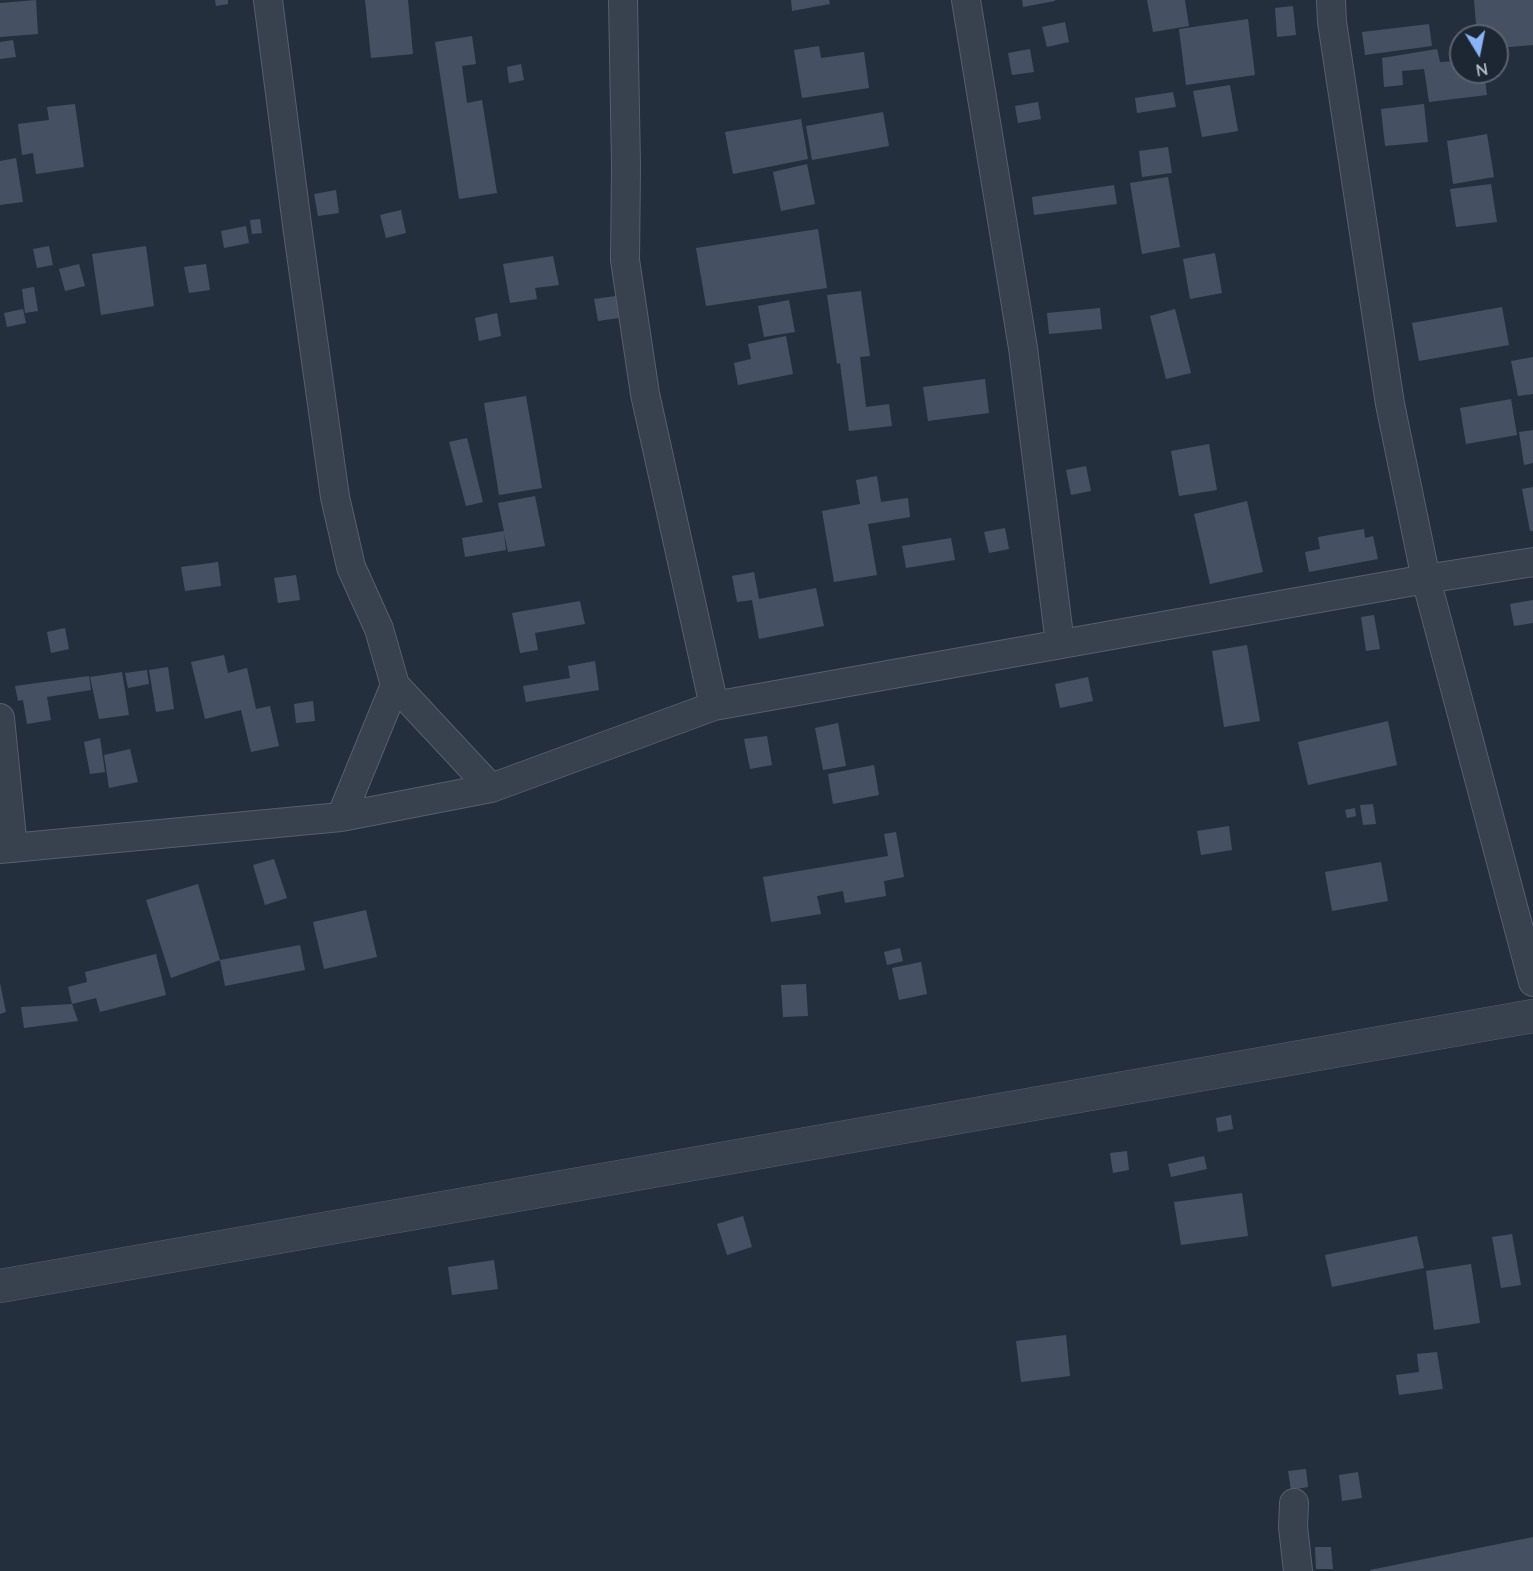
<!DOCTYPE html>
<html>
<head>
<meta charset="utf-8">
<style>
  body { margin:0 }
  #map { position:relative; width:1533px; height:1571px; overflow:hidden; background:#242f3e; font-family:Quicksand,sans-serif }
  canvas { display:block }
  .north { position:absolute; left:1449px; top:24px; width:60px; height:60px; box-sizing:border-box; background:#1d2633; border:2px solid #59626f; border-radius:50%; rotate:170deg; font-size:16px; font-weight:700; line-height:24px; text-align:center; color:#b4bcc9 }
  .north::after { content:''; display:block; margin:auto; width:21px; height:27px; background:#8ab4f8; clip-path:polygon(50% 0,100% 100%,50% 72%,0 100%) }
</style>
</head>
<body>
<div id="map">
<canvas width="1533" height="1571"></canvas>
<div class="north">N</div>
</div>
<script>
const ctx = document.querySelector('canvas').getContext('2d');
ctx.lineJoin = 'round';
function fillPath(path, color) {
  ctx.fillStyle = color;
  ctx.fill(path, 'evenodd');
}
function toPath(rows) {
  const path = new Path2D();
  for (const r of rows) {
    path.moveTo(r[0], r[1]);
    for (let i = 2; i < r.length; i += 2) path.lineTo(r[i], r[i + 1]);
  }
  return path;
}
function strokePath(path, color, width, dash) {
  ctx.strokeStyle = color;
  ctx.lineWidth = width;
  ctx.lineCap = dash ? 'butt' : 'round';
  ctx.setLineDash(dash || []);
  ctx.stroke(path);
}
fillPath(toPath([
  [36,0,38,34,0,37,0,3],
  [215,0,228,0,228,4,216,6],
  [365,0,408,0,413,54,371,58],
  [791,0,829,0,830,4,792,11],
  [1022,0,1055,0,1055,1,1023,7],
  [1147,0,1185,0,1189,26,1153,32],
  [1474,0,1533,0,1533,45,1497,48,1497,36,1477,36],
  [1293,6,1296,35,1277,37,1275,8],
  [1248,19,1255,75,1186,85,1179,29],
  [1065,22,1069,42,1047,47,1042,27],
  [1429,24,1432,46,1365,55,1362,32],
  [472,36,476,64,462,66,467,103,482,100,497,193,459,199,435,42],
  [13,40,16,57,0,59,0,42],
  [819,46,821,58,864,52,869,88,802,98,794,50],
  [1030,49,1034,72,1012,75,1008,53],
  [1437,49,1440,62,1461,61,1461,72,1484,72,1487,95,1429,102,1424,69,1402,71,1403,85,1384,87,1382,58],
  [521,64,524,80,509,83,507,67],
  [1230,85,1238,131,1202,137,1193,91],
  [1173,92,1176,107,1137,113,1135,98],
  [1038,102,1041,119,1018,123,1015,106],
  [75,104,84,167,36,174,33,153,22,155,18,124,49,120,47,107],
  [1424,104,1428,142,1385,146,1381,109],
  [883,112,889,146,812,160,806,126],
  [801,119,808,159,733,174,725,132],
  [1487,134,1494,177,1453,184,1447,141],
  [1168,147,1172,173,1142,177,1139,151],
  [16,158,23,202,0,205,0,161],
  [807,164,815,204,781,211,773,172],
  [1168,177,1180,247,1142,254,1130,183],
  [1491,184,1497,222,1456,227,1450,189],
  [1114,185,1117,204,1034,215,1032,197],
  [336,190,339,213,318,216,314,194],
  [401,210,406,233,386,238,380,215],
  [260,219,262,233,252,234,250,220],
  [246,226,249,243,224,248,221,231],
  [818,229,827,288,706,306,696,248],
  [49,246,53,265,37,268,33,249],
  [146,246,154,306,101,315,92,254],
  [1215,253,1222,293,1190,299,1183,259],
  [553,256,559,285,535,288,537,299,510,303,503,264],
  [79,264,85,286,65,291,59,269],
  [206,264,210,290,189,293,184,267],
  [34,287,38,311,25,313,22,289],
  [861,291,870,356,860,357,866,407,889,404,892,426,849,431,840,363,837,364,827,295],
  [616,296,619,318,598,321,594,299],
  [789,300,795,332,764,337,758,306],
  [1502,307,1509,345,1419,361,1412,323],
  [1100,308,1102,329,1049,334,1047,313],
  [23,309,26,323,7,327,4,313],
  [1175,309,1191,373,1166,379,1150,316],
  [497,313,501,336,479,341,475,318],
  [786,336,793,374,738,385,734,363,751,359,748,344],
  [1533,357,1533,394,1518,396,1511,361],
  [985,379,989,413,928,421,923,387],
  [526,396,542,488,499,495,484,403],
  [1511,399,1517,435,1466,444,1460,408],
  [1533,430,1533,463,1524,465,1519,432],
  [467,438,483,502,466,506,449,442],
  [1209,444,1217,490,1179,496,1171,451],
  [1086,466,1091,491,1071,495,1066,470],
  [877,476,881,502,908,498,910,517,868,524,877,575,834,582,822,511,860,504,856,480],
  [1533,487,1533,531,1530,531,1522,489],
  [535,496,545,546,508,552,504,533,506,550,465,557,462,538,504,531,498,503],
  [1247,501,1263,572,1210,584,1194,514],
  [1005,528,1009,549,989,553,984,532],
  [1364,529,1365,538,1373,536,1378,559,1309,572,1305,552,1320,549,1318,537],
  [951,538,955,560,906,568,902,546],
  [218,562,221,586,185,591,181,567],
  [754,572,759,599,816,588,824,626,759,639,752,600,737,602,732,576],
  [296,575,300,600,278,603,274,578],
  [1533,600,1533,623,1514,626,1510,604],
  [580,601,585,624,535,633,538,650,520,653,512,613],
  [1374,615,1380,649,1366,651,1361,617],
  [65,628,69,649,51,653,47,632],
  [1247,645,1260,721,1224,727,1212,651],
  [224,655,228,673,247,668,256,709,270,706,279,746,251,752,241,710,205,719,191,662],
  [595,661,599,690,526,702,523,686,570,678,568,666],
  [168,667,174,709,156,712,149,670],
  [147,670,149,684,128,688,125,673],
  [122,672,129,715,99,719,90,677],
  [89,676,91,690,47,697,51,720,27,724,23,700,18,701,15,686],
  [1088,677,1093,701,1060,708,1055,684],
  [313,701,315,721,296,723,294,704],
  [1388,721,1397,765,1308,785,1298,742],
  [838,723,846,766,823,770,815,728],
  [767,736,772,765,750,769,744,739],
  [100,738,105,772,90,774,84,742],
  [130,749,138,782,109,788,104,755],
  [874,765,879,795,833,804,828,774],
  [1373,804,1376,824,1363,825,1360,805],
  [1355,808,1356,816,1347,818,1345,810],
  [1229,826,1232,850,1201,855,1197,831],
  [896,832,904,877,884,881,886,896,845,903,843,891,817,896,821,914,771,922,763,877,888,856,884,834],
  [274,859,287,898,265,905,253,865],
  [1381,862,1388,901,1332,911,1325,872],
  [198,884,220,960,171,978,146,900],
  [366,910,377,957,324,969,313,922],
  [300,945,305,970,225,986,220,960],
  [900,948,903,961,887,965,884,952],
  [156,954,166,995,100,1012,96,998,72,1004,68,987,87,982,85,972],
  [921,962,927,994,899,1000,892,968],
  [0,983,6,1012,0,1014],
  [806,984,808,1016,783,1017,781,985],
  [72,1004,78,1021,24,1028,21,1007],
  [1231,1115,1233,1129,1218,1132,1216,1118],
  [1127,1151,1129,1170,1113,1173,1110,1153],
  [1204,1156,1207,1169,1171,1177,1168,1164],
  [1242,1193,1248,1236,1181,1245,1174,1202],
  [743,1216,752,1247,727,1255,717,1224],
  [1512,1234,1521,1285,1501,1288,1492,1237],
  [1417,1236,1424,1268,1332,1287,1325,1255],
  [494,1260,498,1289,452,1295,448,1267],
  [1471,1264,1480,1323,1434,1330,1426,1271],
  [1066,1335,1070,1376,1021,1382,1016,1341],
  [1437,1352,1443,1389,1399,1395,1396,1375,1419,1372,1417,1354],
  [1306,1469,1308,1487,1291,1490,1288,1471],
  [1358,1472,1362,1498,1342,1501,1339,1475],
  [1533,1537,1533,1571,1370,1571,1370,1570],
  [1315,1547,1331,1547,1333,1569,1316,1569]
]), '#455162');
const minor = toPath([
  [268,0,297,225,335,497,351,567,379,629,395,685,341,817],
  [623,0,626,166,625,260,645,394,714,706],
  [966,0,1023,348,1060,644],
  [1331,0,1332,22,1390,404,1426,579,1533,982],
  [395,685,491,788],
  [0,718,13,848],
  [0,849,341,817,491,788,714,706,1426,579,1533,562],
  [1294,1503,1293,1527,1298,1571]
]);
const tertiary = toPath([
  [0,1286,1533,1016]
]);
strokePath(minor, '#565f6c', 30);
strokePath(tertiary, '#565f6c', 34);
strokePath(minor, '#38414e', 28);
strokePath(tertiary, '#38414e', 33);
</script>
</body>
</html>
